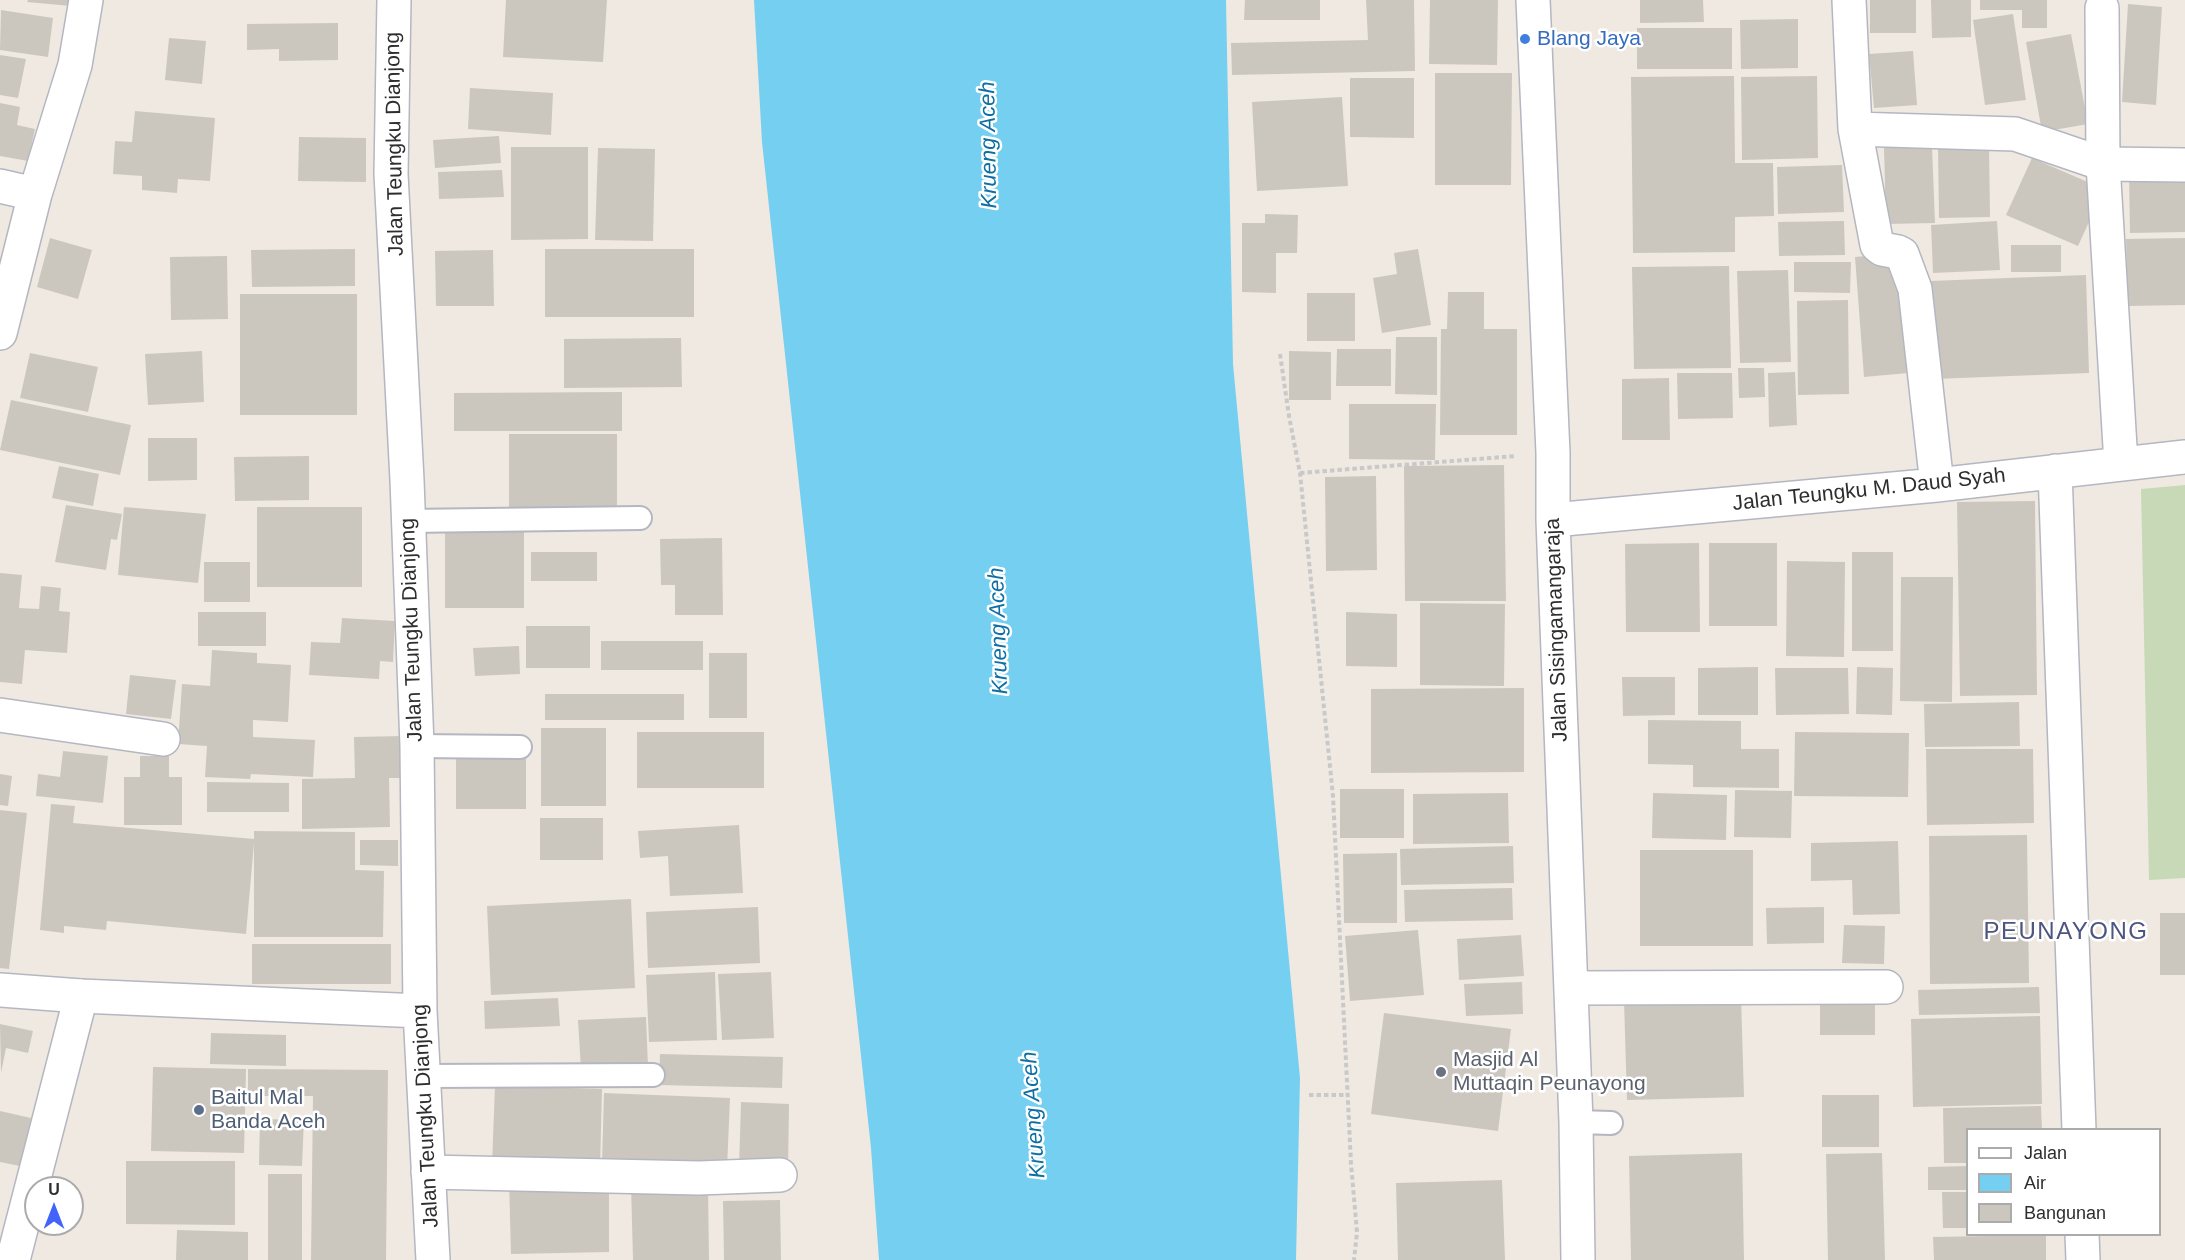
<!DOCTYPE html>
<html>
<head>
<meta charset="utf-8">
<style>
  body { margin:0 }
  #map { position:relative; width:2185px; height:1260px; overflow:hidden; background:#efe9e1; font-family:Arial,sans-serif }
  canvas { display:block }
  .legend { position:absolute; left:1966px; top:1128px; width:195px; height:108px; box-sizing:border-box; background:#fff; border:2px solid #ababab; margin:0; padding:8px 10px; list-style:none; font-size:18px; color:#2e2e2e }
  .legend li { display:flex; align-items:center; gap:12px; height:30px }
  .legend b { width:30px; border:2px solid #ababab }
  .north { position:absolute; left:24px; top:1176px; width:60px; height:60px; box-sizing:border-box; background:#fff; border:2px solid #ababab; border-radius:50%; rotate:0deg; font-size:16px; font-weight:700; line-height:24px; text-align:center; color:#2e2e2e }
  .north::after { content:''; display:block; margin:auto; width:21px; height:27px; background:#4264fb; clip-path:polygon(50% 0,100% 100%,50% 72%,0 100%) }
</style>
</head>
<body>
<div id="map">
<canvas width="2185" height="1260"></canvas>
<ul class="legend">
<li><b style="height:8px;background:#fff"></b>Jalan</li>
<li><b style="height:16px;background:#75cff0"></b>Air</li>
<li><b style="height:16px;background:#cbc7bf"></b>Bangunan</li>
</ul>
<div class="north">U</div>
</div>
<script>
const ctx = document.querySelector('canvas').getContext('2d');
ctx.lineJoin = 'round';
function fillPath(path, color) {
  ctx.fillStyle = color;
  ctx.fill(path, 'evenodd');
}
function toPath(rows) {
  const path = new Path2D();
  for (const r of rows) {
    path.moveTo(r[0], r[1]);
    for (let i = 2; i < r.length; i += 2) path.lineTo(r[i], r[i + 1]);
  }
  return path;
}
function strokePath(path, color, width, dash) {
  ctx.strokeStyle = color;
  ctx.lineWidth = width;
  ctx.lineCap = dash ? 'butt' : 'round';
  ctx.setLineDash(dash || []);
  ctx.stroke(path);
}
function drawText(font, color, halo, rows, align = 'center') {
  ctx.font = font + ' Arial,sans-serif';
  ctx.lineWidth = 5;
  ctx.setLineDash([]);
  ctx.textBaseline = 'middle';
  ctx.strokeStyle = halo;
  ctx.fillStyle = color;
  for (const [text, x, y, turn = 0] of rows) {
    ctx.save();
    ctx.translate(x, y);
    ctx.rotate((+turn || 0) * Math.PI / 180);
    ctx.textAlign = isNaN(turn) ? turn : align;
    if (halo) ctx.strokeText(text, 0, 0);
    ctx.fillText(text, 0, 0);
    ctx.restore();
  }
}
fillPath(toPath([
  [2185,485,2185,878,2149,880,2141,489]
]), '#c8d9b8');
fillPath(toPath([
  [754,0,1226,0,1233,364,1300,1078,1296,1260,879,1260,871,1148,762,142]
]), '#75cff0');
fillPath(toPath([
  [28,0,82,0,82,7,27,2],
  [506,0,607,0,603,62,503,57],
  [1245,0,1320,0,1320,20,1244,20],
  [1366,0,1414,0,1415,71,1232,75,1231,43,1368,40],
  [1430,0,1498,0,1497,65,1429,64],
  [1640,0,1703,0,1704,22,1640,23],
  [1870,0,1916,0,1916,33,1870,33],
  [1931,0,1971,0,1971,37,1932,38],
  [1980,0,2047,0,2047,28,2022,28,2022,10,1980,10],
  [2128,4,2162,7,2156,105,2122,102],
  [1,10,53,18,48,57,0,50],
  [2013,14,2026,100,1985,105,1973,20],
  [1798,19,1798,68,1741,69,1740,20],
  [338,23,338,60,279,61,279,49,247,50,247,24],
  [1637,28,1732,28,1732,69,1637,69],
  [2071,34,2088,124,2042,132,2026,42],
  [169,38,206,41,202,84,165,80],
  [1913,51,1917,105,1874,108,1869,54],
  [0,55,26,59,18,98,0,95],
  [1435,73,1512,73,1511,185,1435,185],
  [1734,76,1735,163,1773,163,1774,216,1735,217,1735,252,1633,253,1631,77],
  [1817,76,1818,158,1742,160,1741,77],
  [1350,78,1414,78,1414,138,1350,137],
  [470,88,553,93,551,135,468,129],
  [1342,97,1348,186,1257,191,1252,102],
  [0,103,20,107,17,125,35,129,28,161,0,156],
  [135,111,215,118,210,181,178,179,177,193,142,190,142,176,113,174,115,141,132,142],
  [499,136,501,163,435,168,433,140],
  [299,137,366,138,366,182,298,181],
  [1989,144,1990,217,1939,218,1938,145],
  [511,147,588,147,588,239,511,240],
  [1932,147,1935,223,1886,224,1884,148],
  [598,148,655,149,653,241,595,240],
  [2032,158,2104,189,2078,246,2006,215],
  [1842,165,1844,212,1778,214,1777,167],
  [502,170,504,197,439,199,438,172],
  [2185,173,2185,232,2130,233,2129,174],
  [1265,214,1298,215,1297,253,1276,253,1276,293,1242,292,1242,223,1265,223],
  [1844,221,1845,255,1779,256,1778,222],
  [1997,221,2000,270,1933,273,1931,225],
  [50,238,92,250,78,299,37,287],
  [2185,238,2185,305,2128,306,2126,239],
  [2011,245,2061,245,2061,272,2011,272],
  [355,249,355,286,252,287,251,250],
  [545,249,694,249,694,317,545,317],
  [1418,249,1431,325,1382,333,1373,278,1397,274,1394,253],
  [493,250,494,306,436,306,435,251],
  [1898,253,1908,373,1864,377,1855,257],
  [227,256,228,319,171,320,170,257],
  [1794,262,1851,262,1850,293,1794,292],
  [1729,266,1731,368,1634,369,1632,267],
  [1788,270,1791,362,1740,363,1737,271],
  [2086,275,2089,373,1934,379,1930,281],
  [1448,292,1484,292,1484,329,1517,329,1517,435,1440,435,1441,329,1447,329],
  [1307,293,1355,293,1355,341,1307,341],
  [240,294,357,294,357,415,240,415],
  [1848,300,1849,394,1798,395,1797,301],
  [1396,337,1437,337,1437,395,1395,394],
  [681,338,682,387,564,388,564,339],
  [1337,349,1391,349,1391,386,1336,386],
  [202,351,204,402,148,405,145,354],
  [1289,351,1331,352,1331,400,1289,400],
  [30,353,98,367,88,412,20,398],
  [1738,368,1764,368,1765,397,1739,398],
  [1795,372,1797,425,1769,427,1768,373],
  [1677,373,1732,373,1733,418,1678,419],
  [1669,378,1670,440,1622,440,1622,379],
  [622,392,622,431,454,431,454,393],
  [11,400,131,425,120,475,0,450],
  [1349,404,1436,404,1435,460,1349,459],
  [509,434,617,434,617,512,509,512],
  [148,438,197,438,197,480,148,481],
  [309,456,309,500,235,501,234,457],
  [1504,465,1506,601,1405,601,1404,466],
  [59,466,99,474,93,506,52,498],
  [1376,476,1377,570,1326,571,1325,477],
  [2035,501,2037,695,1960,696,1957,502],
  [66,505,122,514,117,540,111,539,106,570,55,562],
  [124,507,206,514,198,583,118,575],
  [257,507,362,507,362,587,257,587],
  [445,523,524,523,524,608,445,608],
  [722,538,723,615,675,615,675,585,661,585,660,539],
  [1699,543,1700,632,1626,632,1625,544],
  [1709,543,1777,543,1777,626,1709,626],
  [531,552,597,552,597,581,531,581],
  [1852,552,1893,552,1893,651,1852,651],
  [1787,561,1845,562,1844,657,1786,656],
  [204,562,250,562,250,602,204,602],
  [0,573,22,575,19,608,39,609,41,586,61,588,59,611,70,612,67,653,25,650,22,684,0,682],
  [1901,577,1953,577,1952,702,1900,701],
  [1420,603,1505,604,1504,686,1420,685],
  [198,612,266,612,266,646,198,646],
  [1346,612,1397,614,1397,667,1346,666],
  [342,618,395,621,393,662,380,661,379,679,309,675,311,642,340,643],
  [526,626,590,626,590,668,526,668],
  [601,641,703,641,703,670,601,670],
  [519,646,520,674,475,676,473,648],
  [212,650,257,653,257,663,291,665,288,722,253,720,253,737,315,740,313,777,251,774,250,779,205,777,207,746,178,744,182,684,210,686],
  [709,653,747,653,747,718,709,718],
  [1758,667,1758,715,1698,715,1698,668],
  [1857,667,1893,668,1892,715,1856,714],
  [1775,668,1848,668,1849,714,1776,715],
  [130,675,176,680,171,719,126,714],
  [1622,677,1675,677,1675,715,1623,716],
  [1524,688,1524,772,1371,773,1371,689],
  [545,694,684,694,684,720,545,720],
  [2019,702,2020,746,1925,747,1924,704],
  [1648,720,1741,721,1741,749,1779,749,1779,788,1693,787,1693,765,1648,764],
  [541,728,606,728,606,806,541,806],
  [637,732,764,732,764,788,637,788],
  [1795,732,1909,733,1908,797,1794,796],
  [404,736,404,778,389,778,390,827,302,829,302,779,355,778,354,737],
  [1926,749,2033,749,2034,823,1927,825],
  [63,751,108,756,103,803,36,796,38,774,60,777],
  [140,756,169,756,169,777,182,777,182,825,124,825,124,777,140,777],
  [456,757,526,757,526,809,456,809],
  [0,774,12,776,8,806,0,805],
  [207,782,289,783,289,812,207,812],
  [1340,789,1404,789,1404,838,1340,838],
  [1735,790,1792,791,1791,838,1734,837],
  [1508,793,1509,843,1413,844,1413,794],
  [1653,793,1727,795,1726,840,1652,838],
  [51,804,75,806,73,823,254,839,254,831,355,832,355,870,384,871,383,937,254,937,254,843,246,934,107,921,106,930,64,926,64,933,40,930],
  [0,810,27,813,9,969,0,968],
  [540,818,603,818,603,860,540,860],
  [739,825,743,893,670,896,668,856,640,858,638,831],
  [2027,835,2029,983,1930,984,1929,836],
  [360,840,398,840,398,866,360,865],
  [1898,841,1900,914,1853,915,1852,880,1811,881,1811,843],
  [1513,846,1514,883,1401,885,1400,849],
  [1640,850,1753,850,1753,946,1640,946],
  [1397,853,1397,923,1344,923,1343,854],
  [1512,888,1513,920,1405,922,1404,890],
  [631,899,635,988,491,995,487,906],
  [758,907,760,963,648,968,646,912],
  [1824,907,1824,943,1767,944,1766,908],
  [2160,913,2185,913,2185,975,2160,975],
  [1844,925,1885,926,1884,964,1842,963],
  [1418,930,1424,995,1350,1001,1345,936],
  [1521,935,1524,976,1459,980,1457,939],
  [252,944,391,944,391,984,252,984],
  [715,972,717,1040,649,1042,646,975],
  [771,972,774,1038,722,1040,718,974],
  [1522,982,1523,1014,1466,1016,1464,984],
  [2039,987,2040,1013,1919,1015,1918,990],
  [1875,996,1875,1035,1820,1035,1820,997],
  [1741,997,1744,1097,1627,1100,1624,1001],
  [558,998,560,1026,485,1029,484,1001],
  [1384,1013,1511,1029,1498,1131,1371,1114],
  [2040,1016,2042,1104,1913,1107,1911,1019],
  [646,1017,648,1066,581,1069,578,1020],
  [0,1024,33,1031,28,1053,6,1048,1,1073],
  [211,1033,286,1035,286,1066,210,1064],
  [660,1054,783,1057,782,1088,659,1085],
  [153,1067,246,1069,244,1153,151,1151],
  [248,1069,388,1070,386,1260,311,1260,313,1096,248,1096],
  [495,1086,602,1089,600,1168,492,1165],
  [604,1093,730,1098,727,1169,602,1164],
  [1822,1095,1879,1095,1879,1147,1822,1147],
  [741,1102,789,1104,788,1170,739,1169],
  [2041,1106,2042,1130,1968,1130,1968,1163,1944,1163,1943,1108],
  [0,1111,31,1118,20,1166,0,1162],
  [260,1119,304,1120,302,1166,259,1165],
  [1742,1153,1744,1260,1631,1260,1629,1156],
  [1882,1153,1885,1260,1828,1260,1826,1154],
  [126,1161,235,1161,235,1225,126,1224],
  [1968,1166,1968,1190,1928,1190,1928,1167],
  [268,1174,302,1174,302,1260,268,1260],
  [509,1180,609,1180,609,1252,511,1254],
  [1502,1180,1505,1260,1398,1260,1396,1183],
  [631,1185,708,1185,709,1260,633,1260],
  [1942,1192,1968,1192,1968,1228,1943,1228],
  [780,1200,781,1260,724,1260,723,1201],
  [177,1230,248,1232,248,1260,176,1260],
  [2046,1235,2046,1260,1934,1260,1933,1237]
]), '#cbc7bf');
const lane = toPath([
  [407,521,640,518],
  [417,746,520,747],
  [425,1076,653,1075],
  [1576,1122,1611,1123]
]);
const street = toPath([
  [1533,0,1553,453,1553,520,1576,1122,1578,1260],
  [1849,0,1855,129,2015,134,2103,164,2185,165],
  [2102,8,2103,164,2121,464],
  [1855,129,1877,245,1882,249,1898,252,1902,254,1915,289,1937,485],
  [0,186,35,194],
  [0,333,35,194,75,65,86,0],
  [2055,471,2079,1130],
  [1553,520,1937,485,2185,457],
  [0,715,163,739],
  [1571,988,1886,987],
  [428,1172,699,1178,780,1175],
  [2082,1234,2083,1260],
  [13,1260,81,996]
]);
const secondary = toPath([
  [394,0,391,174,407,480,417,746,420,1011,433,1260],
  [0,990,81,996,420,1011]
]);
strokePath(lane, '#b4b7c1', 26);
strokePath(street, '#b4b7c1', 36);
strokePath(secondary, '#b4b7c1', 36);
strokePath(toPath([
  [1280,354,1289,416,1300,473,1333,796,1351,1164,1357,1232,1354,1260],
  [1300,473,1516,456],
  [1309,1095,1348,1095]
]), '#c9c9c9', 4, [4.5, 3]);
strokePath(lane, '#fff', 22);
strokePath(street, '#fff', 33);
strokePath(secondary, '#fff', 33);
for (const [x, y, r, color] of [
  [1525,39,6,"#3f7fe0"],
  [1441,1072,6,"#6b7280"],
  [199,1110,6,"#5c6f8a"]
]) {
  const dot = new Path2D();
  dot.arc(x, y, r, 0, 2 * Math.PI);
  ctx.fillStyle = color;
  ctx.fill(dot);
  strokePath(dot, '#fff', 2);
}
drawText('21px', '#366cbe', '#fff', [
  ["Blang Jaya",1537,39]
], 'left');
drawText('21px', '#2e2e2e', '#fff', [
  ["Jalan Teungku Dianjong",395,144,-91],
  ["Jalan Teungku M. Daud Syah",1869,490,-6],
  ["Jalan Teungku Dianjong",412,630,-92],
  ["Jalan Sisingamangaraja",1557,630,-92],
  ["Jalan Teungku Dianjong",426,1116,-93]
]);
drawText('21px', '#5b616d', '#fff', [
  ["Masjid Al",1453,1060],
  ["Muttaqin Peunayong",1453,1084]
], 'left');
drawText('21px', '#4e5e75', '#fff', [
  ["Baitul Mal",211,1098],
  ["Banda Aceh",211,1122]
], 'left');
drawText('italic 22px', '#0d6fa3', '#fff', [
  ["Krueng Aceh",989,145,-91],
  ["Krueng Aceh",999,631,-92],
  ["Krueng Aceh",1034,1115,-94]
]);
ctx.letterSpacing = '1.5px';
drawText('24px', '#4d5680', '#fff', [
  ["PEUNAYONG",2066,932]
]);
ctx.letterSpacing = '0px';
</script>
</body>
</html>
